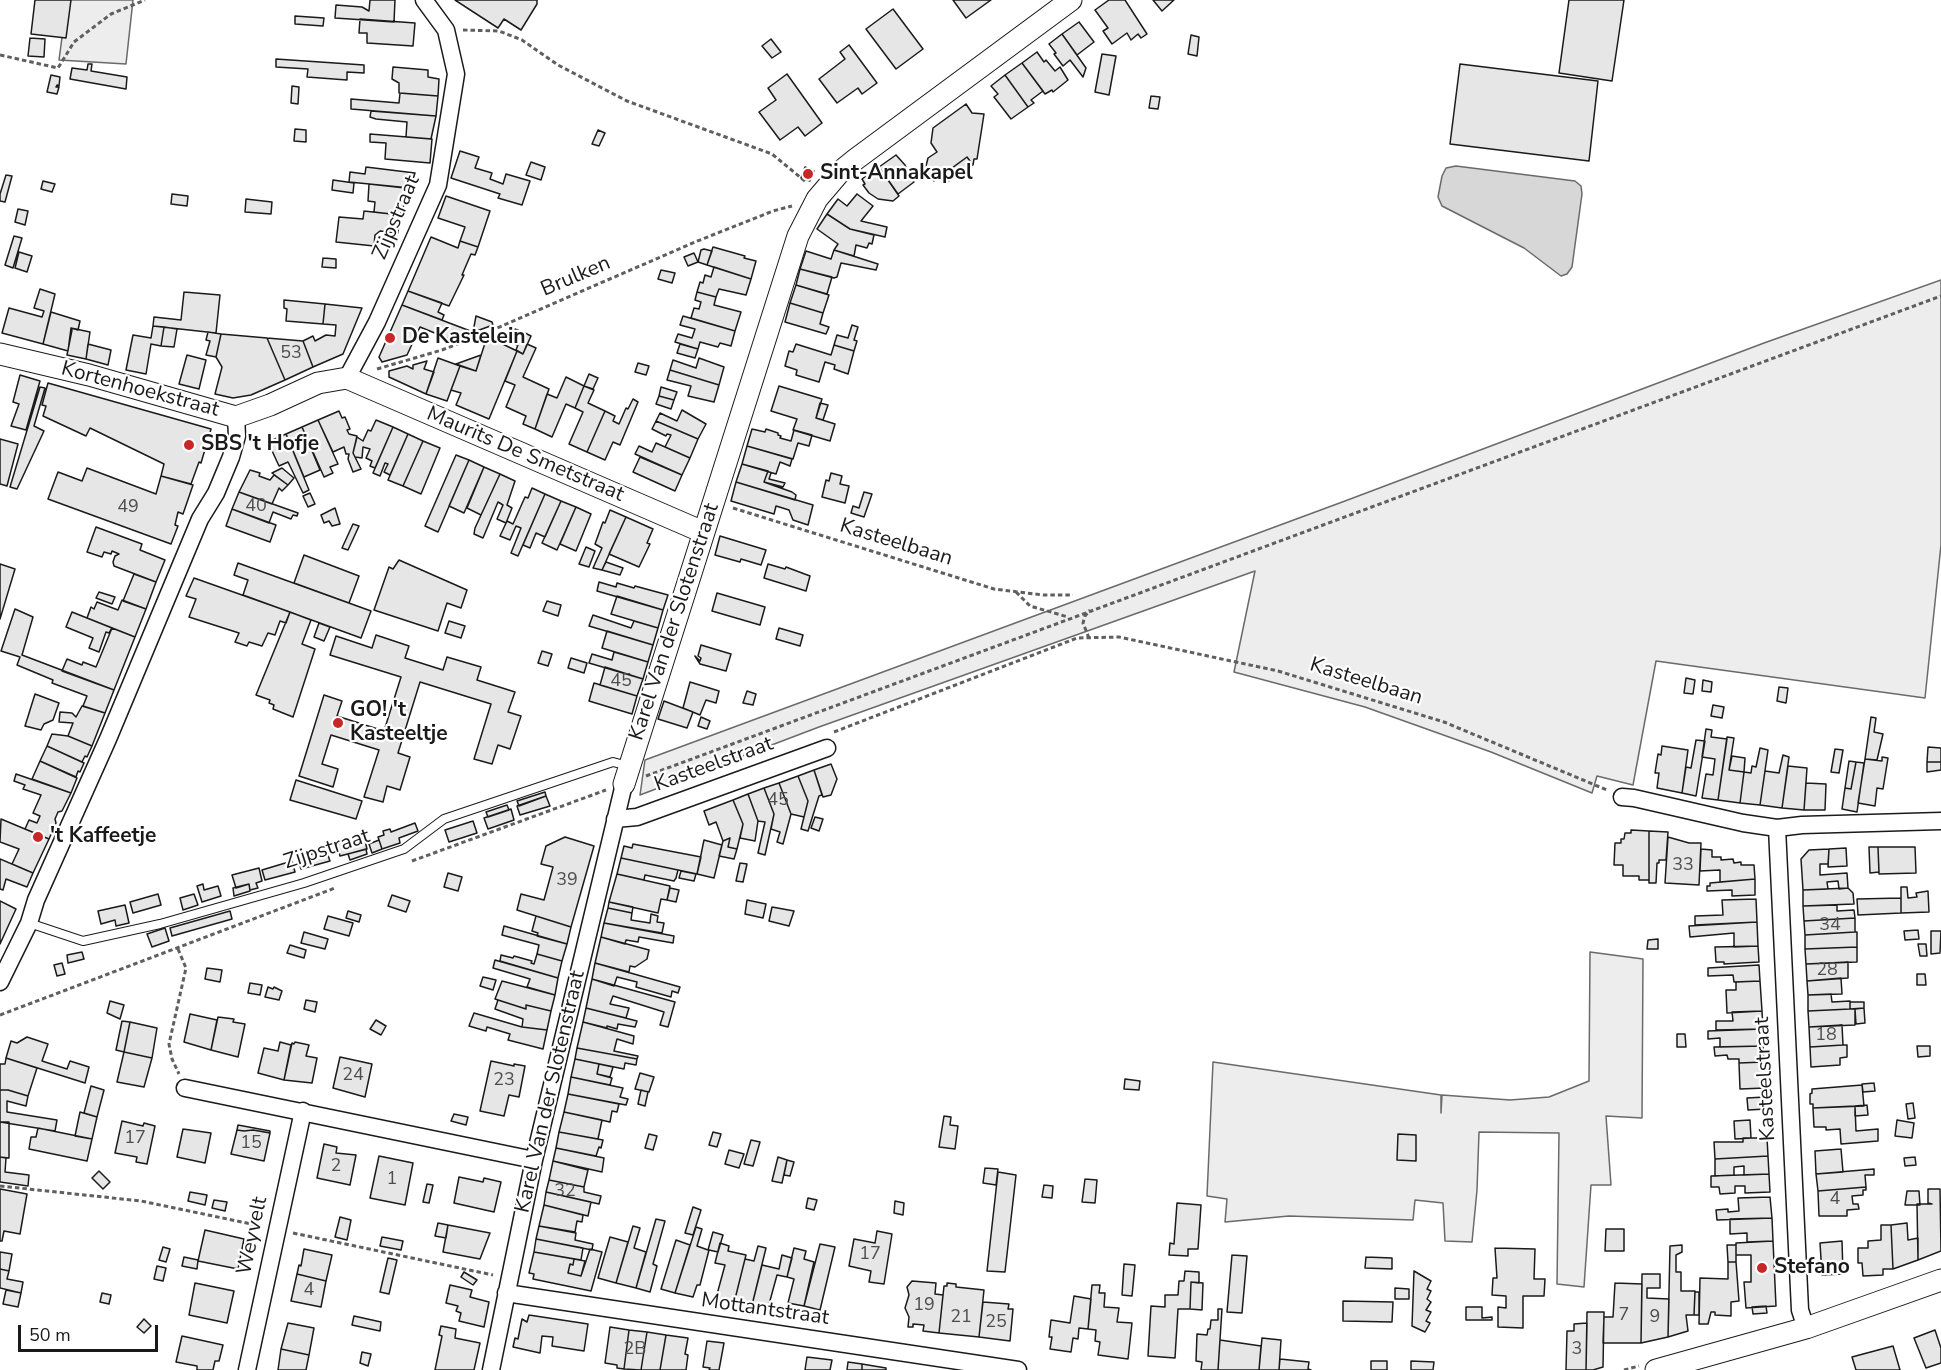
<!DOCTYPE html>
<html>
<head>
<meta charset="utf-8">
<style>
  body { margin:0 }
  #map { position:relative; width:1941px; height:1370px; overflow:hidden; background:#fff; font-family:"Nunito Sans",sans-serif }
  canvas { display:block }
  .scale { position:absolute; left:18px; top:1325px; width:140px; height:27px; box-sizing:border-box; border:3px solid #1a1a1a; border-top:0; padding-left:8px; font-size:18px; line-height:21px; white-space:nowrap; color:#1a1a1a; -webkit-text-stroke:4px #fff; paint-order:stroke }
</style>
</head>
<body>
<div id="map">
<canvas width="1941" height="1370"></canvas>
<div class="scale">50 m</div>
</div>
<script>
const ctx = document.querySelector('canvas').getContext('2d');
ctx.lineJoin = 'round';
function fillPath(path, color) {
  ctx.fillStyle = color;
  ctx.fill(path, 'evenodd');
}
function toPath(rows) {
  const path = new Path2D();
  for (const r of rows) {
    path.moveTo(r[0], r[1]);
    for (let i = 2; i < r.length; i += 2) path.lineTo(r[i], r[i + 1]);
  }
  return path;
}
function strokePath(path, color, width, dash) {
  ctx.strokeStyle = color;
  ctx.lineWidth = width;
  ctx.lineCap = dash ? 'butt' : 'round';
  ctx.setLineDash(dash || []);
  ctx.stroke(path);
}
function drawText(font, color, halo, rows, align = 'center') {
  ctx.font = font + ' "Nunito Sans",sans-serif';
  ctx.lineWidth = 4.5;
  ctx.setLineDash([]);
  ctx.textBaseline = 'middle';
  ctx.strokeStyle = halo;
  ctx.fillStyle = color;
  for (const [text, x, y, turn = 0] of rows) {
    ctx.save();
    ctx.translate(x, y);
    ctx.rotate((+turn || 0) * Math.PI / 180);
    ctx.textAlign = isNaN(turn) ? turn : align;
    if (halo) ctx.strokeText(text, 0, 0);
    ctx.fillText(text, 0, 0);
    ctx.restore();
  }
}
const built = toPath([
  [67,0,133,0,126,64,59,60,67,0],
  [1941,280,1941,545,1925,698,1656,661,1633,785,1597,776,1592,793,1491,752,1365,707,1234,672,1255,571,819,727,640,795,645,760,1345,501,1764,343,1941,280],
  [1590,952,1643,959,1642,1118,1606,1116,1611,1185,1591,1185,1584,1287,1557,1284,1559,1133,1479,1132,1477,1190,1472,1242,1445,1241,1443,1203,1415,1200,1413,1220,1289,1216,1225,1222,1227,1199,1207,1196,1213,1062,1441,1095,1441,1113,1442,1095,1510,1100,1549,1097,1589,1081,1590,952]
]);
fillPath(built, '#ededed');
strokePath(built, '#6a6a6a', 1.5);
const water = toPath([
  [1456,166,1575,181,1581,186,1582,194,1572,267,1567,274,1561,276,1524,248,1442,206,1438,197,1442,176,1446,168,1456,166]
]);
fillPath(water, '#d7d7d7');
strokePath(water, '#6a6a6a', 1.5);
const building = toPath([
  [35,0,71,0,66,38,31,34,35,0],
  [370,0,395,0,394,22,335,18,336,5,362,7,369,11,370,0],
  [455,0,537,0,537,4,521,30,504,19,498,28,455,0],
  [953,0,991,0,966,18,953,0],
  [1109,0,1125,0,1147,34,1141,38,1138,34,1131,40,1127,33,1112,44,1103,31,1108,28,1095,10,1109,0],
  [1153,0,1174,0,1162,11,1153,0],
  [1569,0,1624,0,1612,81,1559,73,1569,0],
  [893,9,923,49,896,69,866,29,893,9],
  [295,16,324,18,323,26,295,24,295,16],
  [360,19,415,23,413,46,367,43,367,33,359,33,360,19],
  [1079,22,1094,42,1077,55,1062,34,1079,22],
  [1062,34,1086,68,1083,77,1070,60,1063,66,1054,54,1056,53,1049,44,1062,34],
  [1191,35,1199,37,1197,56,1188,54,1191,35],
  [30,38,45,39,44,57,28,56,30,38],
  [771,39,781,52,772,58,762,46,771,39],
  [849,45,877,83,862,94,858,88,837,103,819,79,845,59,840,52,849,45],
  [1037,52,1044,62,1046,60,1055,71,1060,67,1068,80,1053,92,1052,90,1045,94,1022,63,1037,52],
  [1102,54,1116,56,1109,95,1095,92,1102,54],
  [276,59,364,65,364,73,347,72,347,80,307,77,308,69,276,67,276,59],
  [1022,63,1043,91,1031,100,1034,103,1028,107,1005,75,1022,63],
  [88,64,92,64,91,71,127,77,126,89,70,79,72,68,87,70,88,64],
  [1460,64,1598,81,1589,161,1450,144,1460,64],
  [393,67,428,70,428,77,439,79,438,96,399,93,399,83,392,79,393,67],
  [787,74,822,123,805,136,798,127,780,140,759,112,776,100,768,88,787,74],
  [51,75,60,77,59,86,57,85,56,87,59,87,57,94,47,92,51,75],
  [1005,75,1028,107,1011,119,994,97,998,94,991,86,1005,75],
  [292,86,299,87,298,104,291,103,292,86],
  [400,93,438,96,436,116,351,109,351,99,399,103,400,93],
  [1151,96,1160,97,1158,109,1149,108,1151,96],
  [966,104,972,113,984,114,977,159,974,159,973,165,967,157,934,181,925,170,928,158,937,152,931,143,933,128,966,104],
  [371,111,436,116,431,139,406,137,407,122,376,119,370,117,371,111],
  [295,129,306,130,306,142,294,141,295,129],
  [598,130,605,133,599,146,592,144,598,130],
  [370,134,432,139,430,163,385,159,386,143,370,142,370,134],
  [460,151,479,157,475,168,492,173,490,179,503,184,506,174,530,181,522,205,498,198,500,194,451,178,460,151],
  [896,155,905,165,914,182,898,194,879,167,896,155],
  [967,157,973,165,949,181,944,174,967,157],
  [531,162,545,167,541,180,526,175,531,162],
  [366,167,415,173,410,188,349,182,350,172,365,174,366,167],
  [805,167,814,171,810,181,801,178,805,167],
  [879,167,899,196,893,201,878,199,869,193,863,185,865,184,862,179,879,167],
  [6,175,12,176,5,202,0,201,0,194,6,175],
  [333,180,354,183,353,193,332,190,333,180],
  [43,181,55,184,52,192,41,189,43,181],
  [369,184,405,188,406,200,400,215,374,212,375,202,368,201,369,184],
  [172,194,188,196,187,206,171,204,172,194],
  [857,194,873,206,861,221,887,227,885,237,850,229,827,214,838,199,847,206,857,194],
  [446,196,490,211,478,247,460,241,465,227,438,218,446,196],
  [246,199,272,202,271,214,245,212,246,199],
  [18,209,28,211,25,225,15,222,18,209],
  [364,211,400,215,398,233,380,231,375,235,374,246,336,242,339,217,363,219,364,211],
  [827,214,850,229,874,235,872,244,869,243,867,248,856,245,854,256,834,250,838,244,817,229,827,214],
  [14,236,22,238,13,268,5,265,14,236],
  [431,237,458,248,460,241,478,247,475,255,471,254,462,275,464,275,449,306,408,291,431,237],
  [713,247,745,256,744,258,756,261,751,279,707,265,713,247],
  [704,249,712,251,707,265,698,262,701,250,704,249],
  [834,250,878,264,876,270,841,263,837,277,834,278,800,269,806,251,831,259,834,250],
  [19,252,32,256,27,272,15,268,19,252],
  [694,253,698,262,688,266,684,257,694,253],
  [323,258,336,259,336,268,322,267,323,258],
  [714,267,751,279,746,295,719,289,716,297,697,292,700,282,703,283,705,275,711,277,714,267],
  [800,269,832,277,827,294,796,285,800,269],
  [661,270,675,273,672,283,658,279,661,270],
  [796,285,829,295,823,313,790,303,796,285],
  [40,289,55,294,43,344,2,333,9,308,42,317,44,311,34,308,40,289],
  [408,291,442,303,438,312,444,315,442,320,402,305,408,291],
  [184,292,220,295,216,333,153,326,154,317,181,320,184,292],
  [697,292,716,297,714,305,741,312,735,331,691,318,694,308,699,309,701,302,695,300,697,292],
  [284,300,325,304,323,324,286,321,287,309,284,308,284,300],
  [790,303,823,313,820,324,829,327,826,334,785,322,790,303],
  [325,304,362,308,343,354,313,367,303,341,313,336,315,341,326,335,335,336,336,325,323,324,325,304],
  [402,305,473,332,476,316,492,322,493,325,452,340,420,327,407,355,382,362,379,357,402,305],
  [51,312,80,321,78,330,71,328,68,351,43,344,51,312],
  [683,316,735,331,731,346,720,343,718,347,700,342,698,349,675,342,678,334,692,338,695,329,680,325,683,316],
  [852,325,858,327,854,340,857,341,854,351,834,345,837,335,848,338,852,325],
  [153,326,164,327,161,346,151,344,146,374,126,370,133,335,151,338,153,326],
  [164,327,177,329,174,347,161,346,164,327],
  [71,328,90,332,86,359,67,355,72,330,71,328],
  [515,329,522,332,517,345,510,342,515,329],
  [208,332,221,334,216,357,206,355,210,341,206,340,208,332],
  [523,332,531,336,523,354,516,350,523,332],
  [221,334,267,338,285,380,251,395,233,398,215,394,222,367,216,357,221,334],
  [267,338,303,341,313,367,285,380,267,338],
  [490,338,517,351,489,419,456,405,461,393,451,390,460,366,476,371,486,340,490,338],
  [88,344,111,350,108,365,86,359,88,344],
  [527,344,536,348,523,377,549,389,535,429,523,424,526,416,506,407,515,385,505,381,517,351,523,354,527,344],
  [680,344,698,349,695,358,677,353,680,344],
  [796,344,831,355,834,345,854,351,848,374,834,369,835,365,825,362,819,382,796,375,797,370,785,366,789,351,793,352,796,344],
  [187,355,206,360,199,389,179,384,187,355],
  [481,355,476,371,456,364,481,355],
  [438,358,460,366,447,401,426,394,438,358],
  [699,358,724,367,719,385,670,370,673,360,696,368,699,358],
  [427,361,424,369,434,372,426,394,389,377,389,371,407,366,413,369,413,365,427,361],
  [638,363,649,366,646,375,635,372,638,363],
  [670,370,719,385,714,402,688,396,691,386,667,380,670,370],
  [589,374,598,378,593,389,584,386,589,374],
  [20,375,40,381,26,430,11,426,19,404,13,402,20,375],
  [566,377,584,386,575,408,566,404,552,437,535,429,547,394,557,398,566,377],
  [48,383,211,429,201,463,199,462,191,484,161,476,164,464,90,428,86,436,43,416,46,406,42,405,48,383],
  [584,386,594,390,588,403,605,411,587,452,569,444,583,412,575,408,584,386],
  [779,386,822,399,816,418,835,424,830,441,793,430,797,419,771,411,779,386],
  [40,387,45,388,34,426,44,431,17,489,10,487,40,387],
  [661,387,677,392,674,400,659,396,661,387],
  [659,396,674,400,671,409,656,404,659,396],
  [633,399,638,402,620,445,613,442,605,460,587,452,605,411,615,416,613,421,619,424,626,408,628,409,633,399],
  [820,403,828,405,823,420,816,418,820,403],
  [682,410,706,424,698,439,656,421,660,413,677,421,682,410],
  [339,411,342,418,345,417,350,429,347,430,349,434,357,436,353,453,361,469,353,472,348,459,349,454,346,454,344,447,333,452,318,420,339,411],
  [318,420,338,464,330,467,333,473,324,477,302,427,318,420],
  [376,420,393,427,375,468,370,466,372,461,366,458,370,449,363,447,362,458,355,457,353,453,357,437,363,441,368,430,371,431,376,420],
  [656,421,698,439,690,458,665,447,671,435,667,434,666,436,652,429,656,421],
  [302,427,320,470,304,477,286,434,302,427],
  [393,427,408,434,390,475,384,472,388,464,385,463,380,476,373,473,393,427],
  [752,429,765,432,766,429,778,433,778,435,781,436,780,438,791,441,794,430,812,435,809,446,798,443,793,459,747,446,752,429],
  [286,434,309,490,303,493,288,462,279,466,268,442,286,434],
  [408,434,423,441,403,486,388,480,408,434],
  [0,439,18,444,7,486,0,484,0,439],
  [423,441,440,448,421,494,403,486,423,441],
  [656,443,690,458,682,475,635,454,639,446,652,452,656,443],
  [747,446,792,459,790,466,780,462,776,474,742,464,747,446],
  [456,455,469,460,438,532,425,526,456,455],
  [640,457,682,475,675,491,633,472,640,457],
  [469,460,484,467,464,513,449,506,469,460],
  [742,464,768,471,764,482,792,492,796,495,795,500,736,482,742,464],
  [484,467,500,474,481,515,467,508,484,467],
  [87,468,156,494,161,476,193,485,183,514,178,512,175,525,178,526,171,544,48,499,58,472,82,481,87,468],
  [282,468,294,478,288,485,272,473,282,468],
  [250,470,260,473,259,476,270,480,274,475,288,485,282,491,279,488,272,504,239,492,250,470],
  [768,471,771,473,769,479,785,483,783,487,764,482,768,471],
  [831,473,842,476,840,484,849,486,845,503,822,497,826,480,829,481,831,473],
  [500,474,515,481,507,505,512,508,506,523,497,519,503,505,498,502,483,538,474,534,475,528,500,474],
  [736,482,813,505,808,525,793,520,789,510,776,506,774,514,731,501,736,482],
  [532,488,545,494,518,556,511,553,521,528,516,526,510,540,500,536,507,521,513,524,525,497,528,498,532,488],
  [239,492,298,513,297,516,293,515,291,519,273,512,269,523,232,509,239,492],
  [864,492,872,494,864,517,851,513,853,506,859,508,864,492],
  [310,493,315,504,308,507,303,496,310,493],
  [545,494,561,501,545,537,536,533,530,548,523,545,545,494],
  [561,501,576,507,557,550,542,543,561,501],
  [576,507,591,514,576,551,560,544,576,507],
  [335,508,340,524,332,526,329,521,324,523,321,515,335,508],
  [232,509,276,525,270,542,226,526,232,509],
  [610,510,626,517,602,570,593,568,602,548,595,544,603,522,605,523,610,510],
  [626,517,653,529,647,543,650,544,639,567,609,554,626,517],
  [353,524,359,526,348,550,342,548,353,524],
  [96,527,142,544,140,550,165,560,156,582,114,566,113,562,115,556,119,554,112,551,111,554,104,552,102,557,87,552,96,527],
  [720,536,766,550,761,565,741,559,740,562,715,555,720,536],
  [586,547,595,551,589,567,579,564,586,547],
  [304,555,359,576,349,603,294,583,304,555],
  [399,560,467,590,461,608,447,603,438,631,374,610,389,567,393,569,399,560],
  [606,562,623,568,620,575,602,570,606,562],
  [238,563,371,611,361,638,243,595,248,580,234,575,238,563],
  [0,564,15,569,0,619,0,564],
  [768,564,785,569,786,567,810,576,806,591,764,578,768,564],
  [134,574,156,582,146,609,123,601,134,574],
  [194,578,290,612,286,623,280,621,275,635,268,633,262,646,249,642,247,646,235,642,239,633,189,617,196,599,186,596,194,578],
  [599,582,616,587,617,583,634,588,635,586,668,595,663,610,597,591,599,582],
  [99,592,115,597,112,604,96,598,99,592],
  [717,593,765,607,760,625,712,611,717,593],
  [617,596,663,610,658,628,611,614,617,596],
  [122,600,146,609,135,637,87,618,91,607,94,609,97,602,118,610,122,600],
  [547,601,561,605,558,616,543,611,547,601],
  [15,609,33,617,22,655,114,690,105,713,83,706,87,696,52,683,53,680,17,665,20,657,1,651,15,609],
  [72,612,112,628,109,633,106,632,99,652,89,648,93,638,66,627,72,612],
  [290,612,311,620,302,644,315,649,293,717,273,709,274,705,269,703,270,700,256,695,290,612],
  [593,615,631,628,634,621,658,628,653,645,589,626,593,615],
  [449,621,465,626,461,638,445,633,449,621],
  [319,623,330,627,324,641,314,637,319,623],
  [112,628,135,637,114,690,62,671,67,659,82,665,83,662,96,667,112,628],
  [779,628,803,635,800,646,776,639,779,628],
  [607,631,653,645,648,662,602,648,607,631],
  [376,635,409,646,405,658,443,670,447,657,481,667,477,680,515,692,508,712,521,716,510,749,498,745,492,764,474,759,491,704,420,682,398,753,410,757,400,790,387,786,383,802,364,797,379,750,331,735,322,764,338,769,333,787,299,776,324,695,342,701,337,716,384,731,401,677,330,655,336,636,372,648,376,635],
  [701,645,731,654,726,671,700,664,695,656,700,661,701,658,698,656,701,645],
  [542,651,552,654,548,666,538,663,542,651],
  [614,652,648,662,643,679,589,663,592,654,612,660,614,652],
  [571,658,587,663,584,673,568,668,571,658],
  [605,667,643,679,637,696,600,685,605,667],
  [1686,678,1695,680,1693,694,1684,693,1686,678],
  [1703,680,1712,682,1711,692,1702,691,1703,680],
  [690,682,719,691,716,703,706,700,700,715,683,708,690,682],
  [594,683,637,696,632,714,589,701,594,683],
  [1779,687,1788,688,1786,703,1777,701,1779,687],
  [747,691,756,694,753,705,743,703,747,691],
  [35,694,59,703,53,720,44,724,41,730,25,726,35,694],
  [664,701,693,712,687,728,658,719,664,701],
  [1713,705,1724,707,1722,718,1711,716,1713,705],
  [82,706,105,713,92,746,68,736,73,723,59,722,60,712,72,713,76,717,82,706],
  [701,717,710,721,707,729,698,726,701,717],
  [1871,717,1876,718,1874,732,1883,734,1877,760,1865,759,1871,717],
  [1706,729,1712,730,1711,737,1727,739,1718,800,1702,798,1706,774,1713,775,1715,759,1702,757,1706,729],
  [52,734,68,736,92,746,87,757,85,756,82,762,47,746,52,734],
  [1727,737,1734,738,1729,770,1744,772,1740,803,1718,800,1727,737],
  [1696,740,1705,741,1696,796,1682,793,1686,767,1691,768,1696,740],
  [47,746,84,763,80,772,78,771,76,777,40,761,47,746],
  [1662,746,1688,750,1682,793,1657,788,1659,773,1655,773,1658,754,1661,755,1662,746],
  [1928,747,1941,748,1941,762,1927,762,1928,747],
  [1760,748,1768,750,1760,805,1740,803,1744,772,1751,773,1752,766,1756,767,1760,748],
  [1835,749,1843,750,1839,773,1831,772,1835,749],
  [1783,755,1789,757,1782,808,1760,805,1765,771,1779,773,1783,755],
  [1732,756,1745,758,1744,772,1729,770,1732,756],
  [1882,757,1888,758,1883,789,1877,788,1875,806,1858,803,1865,759,1882,761,1882,757],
  [40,761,77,778,71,793,32,779,40,761],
  [1849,761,1856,762,1851,789,1845,788,1849,761],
  [1856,762,1864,763,1857,812,1842,809,1845,788,1851,789,1856,762],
  [1927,762,1941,762,1941,770,1927,772,1927,762],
  [831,764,837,779,831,795,823,797,814,770,831,764],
  [1788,766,1807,768,1804,810,1782,808,1788,766],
  [814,770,822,795,819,796,808,831,801,829,808,801,798,776,814,770],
  [16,774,71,793,62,811,58,812,55,819,56,823,49,839,25,829,29,820,37,823,40,816,33,813,41,795,23,789,25,785,14,781,16,774],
  [798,776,808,801,804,817,791,814,779,783,798,776],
  [296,780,362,801,356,819,290,800,296,780],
  [779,783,791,814,783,844,777,842,780,832,771,829,774,814,764,788,779,783],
  [1806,783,1826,784,1825,810,1804,810,1806,783],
  [764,788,774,814,765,855,758,853,765,822,758,821,748,794,764,788],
  [545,792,546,796,519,806,517,801,545,792],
  [748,794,758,821,755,841,740,838,743,824,733,800,748,794],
  [546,796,550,806,520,815,517,806,546,796],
  [733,800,743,824,737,849,728,847,730,838,723,841,716,822,709,825,704,811,733,800],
  [507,805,509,810,488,817,486,812,507,805],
  [511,809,514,820,488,829,484,818,511,809],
  [815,817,823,819,819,831,811,828,815,817],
  [1,819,49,839,33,873,12,864,19,849,0,842,1,819],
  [473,821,477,833,449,842,445,830,473,821],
  [415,823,418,831,399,838,400,843,382,849,378,837,384,835,383,831,390,829,391,832,415,823],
  [1631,830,1649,831,1649,880,1639,880,1639,876,1623,876,1623,865,1614,865,1615,843,1621,843,1621,839,1624,839,1625,833,1631,833,1631,830],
  [1649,831,1668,832,1666,860,1659,860,1659,863,1657,863,1656,883,1649,883,1649,831],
  [364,837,367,849,340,856,337,844,364,837],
  [565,837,594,846,571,927,517,910,521,894,544,900,553,867,541,864,546,846,565,837],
  [1668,837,1689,843,1701,843,1699,885,1665,883,1668,837],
  [730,838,728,847,737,849,734,859,719,856,723,841,730,838],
  [379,840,382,849,372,853,369,844,379,840],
  [704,840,722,845,714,878,697,874,704,840],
  [633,844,701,857,697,874,621,858,624,846,632,848,633,844],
  [1869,847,1878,847,1879,872,1870,873,1869,847],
  [1878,847,1915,847,1916,873,1879,874,1878,847],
  [1846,848,1847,866,1828,867,1829,849,1846,848],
  [366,849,367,854,350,860,348,854,366,849],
  [1701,849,1712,850,1712,857,1721,857,1721,860,1733,859,1734,863,1741,862,1741,865,1754,865,1755,879,1720,882,1720,870,1700,871,1701,849],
  [1829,849,1828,864,1820,864,1820,875,1847,873,1848,888,1839,889,1838,881,1827,882,1828,889,1803,890,1801,859,1809,850,1829,849],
  [326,850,330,861,301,869,297,858,326,850],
  [621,858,678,870,676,878,674,881,645,875,644,880,617,874,621,858],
  [0,859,33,873,27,887,6,879,3,890,0,889,0,859],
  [292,861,295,872,265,880,262,870,292,861],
  [740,863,747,864,743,882,736,881,740,863],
  [259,868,262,881,256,883,258,888,250,890,249,884,236,888,232,875,259,868],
  [681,871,696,874,694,881,679,878,681,871],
  [448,873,462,877,458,891,444,887,448,873],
  [617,874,670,886,667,900,661,899,658,913,609,902,617,874],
  [1755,879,1755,895,1732,896,1732,890,1707,891,1707,886,1710,886,1710,883,1755,879],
  [203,884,204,890,218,886,221,896,202,902,197,886,203,884],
  [249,884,250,891,234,896,233,888,249,884],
  [1901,887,1907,887,1908,898,1917,897,1916,893,1928,891,1929,912,1901,913,1901,887],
  [670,888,679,890,676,902,667,900,670,888],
  [1848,888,1853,893,1854,904,1803,906,1803,890,1848,888],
  [158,894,161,905,133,913,130,902,158,894],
  [194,894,198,905,183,910,180,898,194,894],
  [392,895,410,901,406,912,388,906,392,895],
  [1901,898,1901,913,1858,915,1857,899,1901,898],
  [1756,899,1757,922,1695,925,1695,916,1723,915,1722,900,1756,899],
  [747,900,766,904,763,918,745,914,747,900],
  [0,901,16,909,0,944,0,901],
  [609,902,633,907,632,913,608,908,609,902],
  [125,905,129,923,116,926,115,920,101,924,98,911,125,905],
  [1837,905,1837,911,1854,910,1855,918,1804,921,1803,906,1837,905],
  [772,907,794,911,789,926,769,921,772,907],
  [608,908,632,913,631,920,650,923,651,914,658,916,657,922,664,923,662,933,604,923,608,908],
  [230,911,232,919,172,936,170,928,230,911],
  [348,911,361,915,359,922,346,918,348,911],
  [328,916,353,923,349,936,324,929,328,916],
  [536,916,571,927,567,944,537,936,538,933,532,931,536,916],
  [1855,918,1855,932,1805,935,1804,921,1855,918],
  [1757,922,1758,946,1734,947,1734,933,1690,937,1689,926,1757,922],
  [604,923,674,936,673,943,639,937,638,942,626,940,625,944,601,937,604,923],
  [504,926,567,944,562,961,537,954,539,945,502,935,504,926],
  [165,928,169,941,152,947,147,934,165,928],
  [1918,930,1919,939,1905,940,1904,931,1918,930],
  [1931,931,1941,931,1940,953,1931,954,1931,931],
  [304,932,328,939,325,949,301,943,304,932],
  [1855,932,1857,932,1857,947,1805,949,1805,935,1855,932],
  [601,937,649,950,647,959,635,967,630,966,629,972,595,963,601,937],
  [1658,939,1658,949,1647,949,1648,940,1658,939],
  [1918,944,1926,944,1927,956,1920,956,1918,944],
  [290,945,306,950,304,958,287,953,290,945],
  [1758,946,1759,962,1724,964,1724,962,1716,962,1715,947,1758,946],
  [1857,947,1857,962,1806,964,1805,949,1857,947],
  [82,952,84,959,68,963,67,955,82,952],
  [537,954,562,961,558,978,500,961,501,955,513,958,514,956,532,961,531,963,534,964,537,954],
  [495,960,558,978,555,995,527,987,530,979,493,968,495,960],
  [1848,962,1848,978,1807,981,1806,964,1848,962],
  [62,963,65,974,57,976,54,965,62,963],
  [595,963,680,987,678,993,672,991,671,997,636,987,637,982,617,977,614,986,592,979,595,963],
  [1759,965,1760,981,1734,982,1733,975,1708,976,1708,968,1759,965],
  [207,968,222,970,220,982,205,979,207,968],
  [1917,974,1925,974,1926,985,1917,985,1917,974],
  [483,977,496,980,493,990,480,986,483,977],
  [1841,978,1842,994,1808,995,1807,981,1841,978],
  [592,979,675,1002,668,1027,660,1025,664,1012,613,996,610,1004,629,1008,626,1018,586,1008,592,979],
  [502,981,555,995,551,1011,526,1005,526,1009,495,999,502,981],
  [1760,981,1762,1011,1727,1013,1726,990,1736,990,1736,982,1760,981],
  [250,983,262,985,260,995,248,993,250,983],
  [268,987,273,989,274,987,282,991,279,1000,265,997,268,987],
  [1831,994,1832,1002,1850,1001,1850,1009,1808,1011,1808,995,1831,994],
  [306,1000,317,1002,315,1012,304,1009,306,1000],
  [498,1000,526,1009,526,1005,551,1011,547,1030,522,1027,523,1019,495,1009,498,1000],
  [110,1001,124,1005,120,1019,107,1013,110,1001],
  [1850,1002,1864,1002,1864,1008,1850,1009,1850,1002],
  [586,1008,637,1021,635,1027,618,1024,617,1029,607,1026,607,1028,583,1022,586,1008],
  [1864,1008,1865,1023,1856,1024,1855,1009,1864,1008],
  [1850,1009,1855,1009,1855,1025,1809,1027,1808,1011,1850,1009],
  [1762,1011,1763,1029,1716,1030,1716,1021,1733,1021,1732,1012,1762,1011],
  [474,1013,522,1027,547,1030,543,1049,508,1040,510,1034,487,1027,486,1031,469,1026,474,1013],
  [190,1014,217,1020,211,1050,184,1042,190,1014],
  [218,1017,234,1019,233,1022,245,1024,238,1057,211,1050,218,1017],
  [376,1020,386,1026,381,1035,370,1029,376,1020],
  [122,1021,130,1022,124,1052,116,1050,122,1021],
  [130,1022,157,1028,152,1058,124,1052,130,1022],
  [583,1022,634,1036,633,1044,617,1039,614,1051,638,1056,637,1059,577,1048,583,1022],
  [1842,1025,1843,1045,1810,1047,1809,1027,1842,1025],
  [1763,1029,1763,1046,1720,1047,1720,1038,1708,1039,1708,1031,1763,1029],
  [1677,1034,1685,1034,1686,1047,1677,1047,1677,1034],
  [27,1037,48,1044,42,1061,67,1069,70,1061,89,1067,85,1083,6,1058,11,1041,17,1043,27,1037],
  [280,1042,291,1045,284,1080,258,1073,264,1048,278,1051,280,1042],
  [295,1042,309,1045,306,1056,317,1058,312,1083,284,1080,292,1043,294,1044,295,1042],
  [1843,1045,1847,1045,1847,1057,1840,1058,1840,1065,1811,1067,1810,1047,1843,1045],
  [1763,1046,1764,1062,1739,1063,1739,1059,1728,1059,1727,1055,1715,1056,1714,1047,1763,1046],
  [1917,1046,1930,1046,1930,1056,1918,1057,1917,1046],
  [577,1048,637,1059,636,1065,625,1063,624,1069,575,1059,577,1048],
  [124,1052,152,1058,144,1087,117,1082,124,1052],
  [340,1057,372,1064,365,1097,333,1088,340,1057],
  [6,1058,37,1068,28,1096,8,1090,0,1090,0,1064,5,1064,6,1058],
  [575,1059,599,1064,597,1074,612,1078,610,1085,571,1077,575,1059],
  [491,1061,514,1066,514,1064,525,1066,519,1097,509,1095,504,1116,480,1111,491,1061],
  [1764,1062,1765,1088,1740,1089,1739,1063,1764,1062],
  [599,1064,613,1067,610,1077,597,1074,599,1064],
  [640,1073,654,1077,649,1092,635,1089,640,1073],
  [571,1077,623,1088,620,1097,628,1099,626,1105,568,1094,571,1077],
  [1125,1079,1140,1081,1139,1090,1124,1089,1125,1079],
  [1874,1083,1875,1091,1863,1092,1862,1084,1874,1083],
  [1862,1085,1864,1106,1813,1108,1813,1104,1810,1104,1810,1094,1812,1093,1812,1089,1862,1085],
  [91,1086,104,1090,97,1117,84,1113,91,1086],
  [0,1090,8,1090,28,1096,26,1106,7,1101,7,1112,57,1120,55,1131,0,1122,0,1090],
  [641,1090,648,1092,645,1106,638,1104,641,1090],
  [568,1094,619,1104,617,1112,612,1111,610,1122,564,1112,568,1094],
  [1765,1097,1766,1109,1748,1110,1747,1098,1765,1097],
  [1913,1103,1915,1118,1908,1119,1906,1104,1913,1103],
  [1867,1105,1868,1115,1855,1116,1855,1106,1867,1105],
  [1855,1106,1856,1131,1878,1129,1878,1141,1841,1144,1840,1129,1826,1130,1826,1127,1814,1127,1813,1108,1855,1106],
  [80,1112,97,1117,92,1139,75,1136,80,1112],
  [564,1112,602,1120,598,1139,559,1132,564,1112],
  [454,1114,468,1117,466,1125,451,1121,454,1114],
  [944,1116,951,1117,950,1125,958,1126,955,1149,939,1147,944,1116],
  [1750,1120,1751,1138,1735,1139,1734,1121,1750,1120],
  [1897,1120,1914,1123,1912,1138,1895,1136,1897,1120],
  [122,1121,143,1126,144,1123,155,1126,147,1164,136,1162,137,1157,115,1153,122,1121],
  [0,1122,9,1122,9,1158,0,1157,0,1122],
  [238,1125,270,1131,270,1133,253,1130,244,1131,237,1130,238,1125],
  [38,1128,92,1139,87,1161,29,1149,31,1137,36,1137,38,1128],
  [183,1129,211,1133,205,1163,177,1157,183,1129],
  [237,1130,244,1131,253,1130,270,1133,264,1161,231,1154,237,1130],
  [559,1132,603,1140,601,1148,599,1147,596,1156,556,1148,559,1132],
  [713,1132,721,1134,717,1147,709,1145,713,1132],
  [649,1134,657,1136,653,1150,645,1148,649,1134],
  [1398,1134,1416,1135,1416,1161,1397,1160,1398,1134],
  [1743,1138,1767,1138,1768,1156,1715,1159,1714,1142,1743,1142,1743,1138],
  [751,1140,760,1142,753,1166,744,1164,751,1140],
  [324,1144,337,1147,336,1153,356,1155,350,1185,317,1178,324,1144],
  [556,1148,604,1158,602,1172,553,1161,556,1148],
  [1841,1149,1843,1172,1816,1174,1815,1151,1841,1149],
  [729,1150,744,1154,739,1168,725,1164,729,1150],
  [379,1156,413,1163,405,1205,370,1198,379,1156],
  [1768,1156,1769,1174,1744,1175,1744,1166,1734,1167,1734,1175,1715,1176,1715,1159,1768,1156],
  [0,1157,6,1158,5,1172,29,1175,28,1186,0,1182,0,1157],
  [778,1157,787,1160,782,1183,772,1181,778,1157],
  [1915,1157,1916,1165,1905,1166,1904,1158,1915,1157],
  [787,1160,794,1162,790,1176,784,1175,787,1160],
  [553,1161,588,1170,584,1187,549,1180,553,1161],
  [985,1168,998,1169,996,1185,983,1183,985,1168],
  [1874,1169,1874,1175,1865,1175,1866,1187,1818,1191,1816,1174,1874,1169],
  [99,1171,110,1182,103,1189,92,1178,99,1171],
  [998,1172,1016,1175,1005,1272,987,1271,998,1172],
  [1769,1174,1770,1192,1745,1193,1745,1186,1735,1186,1735,1193,1720,1194,1719,1187,1711,1187,1711,1176,1769,1174],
  [459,1177,483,1182,484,1178,501,1182,494,1212,454,1203,459,1177],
  [1085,1179,1097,1180,1095,1203,1082,1202,1085,1179],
  [549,1180,584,1187,584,1192,601,1196,599,1204,546,1192,549,1180],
  [427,1184,433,1185,429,1203,423,1202,427,1184],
  [1044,1185,1053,1186,1052,1198,1042,1197,1044,1185],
  [1866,1187,1866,1190,1863,1190,1863,1195,1852,1196,1853,1204,1858,1204,1859,1209,1847,1210,1847,1216,1819,1216,1818,1191,1866,1187],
  [0,1189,27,1194,20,1234,4,1231,2,1241,0,1241,0,1189],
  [1928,1189,1940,1189,1941,1251,1918,1260,1917,1204,1932,1204,1928,1203,1928,1189],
  [1907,1191,1919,1191,1920,1205,1905,1205,1907,1191],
  [190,1192,207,1195,205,1205,188,1201,190,1192],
  [546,1192,591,1202,588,1216,544,1205,546,1192],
  [1770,1197,1772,1218,1717,1220,1716,1210,1728,1209,1728,1212,1739,1211,1738,1198,1770,1197],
  [808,1198,817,1200,814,1210,806,1208,808,1198],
  [214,1200,227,1202,225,1211,212,1208,214,1200],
  [895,1201,904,1203,903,1215,894,1213,895,1201],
  [1177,1203,1201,1205,1198,1249,1188,1249,1188,1256,1169,1255,1170,1243,1174,1244,1177,1203],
  [544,1205,583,1215,582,1222,577,1221,575,1232,539,1226,544,1205],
  [693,1207,701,1210,693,1235,685,1233,693,1207],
  [340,1217,351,1220,347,1240,335,1237,340,1217],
  [1772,1218,1773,1241,1747,1242,1747,1233,1730,1234,1730,1219,1772,1218],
  [656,1219,665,1221,653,1264,657,1266,650,1292,636,1288,656,1219],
  [438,1223,448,1225,446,1238,435,1236,438,1223],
  [1907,1223,1908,1240,1918,1238,1918,1260,1893,1269,1891,1225,1907,1223],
  [448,1225,490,1233,480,1259,443,1252,448,1225],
  [1881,1225,1891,1225,1893,1269,1883,1269,1883,1275,1863,1276,1862,1263,1858,1263,1858,1248,1868,1248,1868,1241,1881,1240,1881,1225],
  [539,1226,576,1233,575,1240,593,1244,592,1250,536,1239,539,1226],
  [633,1226,640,1228,634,1248,646,1252,636,1288,616,1283,633,1226],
  [696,1227,702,1229,697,1246,708,1250,713,1232,723,1235,718,1252,709,1250,700,1285,697,1285,693,1297,675,1293,696,1227],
  [1606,1229,1624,1229,1624,1251,1605,1251,1606,1229],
  [205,1230,244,1239,238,1269,198,1261,205,1230],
  [877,1231,892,1234,884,1284,869,1282,871,1271,849,1266,854,1239,875,1243,877,1231],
  [382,1237,403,1241,401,1250,380,1246,382,1237],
  [610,1237,628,1242,616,1283,598,1278,610,1237],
  [536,1239,583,1248,581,1260,534,1252,536,1239],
  [676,1240,690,1245,675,1293,661,1289,676,1240],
  [1773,1241,1776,1306,1746,1308,1744,1282,1751,1282,1751,1255,1736,1255,1736,1243,1773,1241],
  [1842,1241,1843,1274,1822,1275,1820,1243,1842,1241],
  [720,1243,729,1246,728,1251,746,1255,734,1303,716,1298,725,1265,715,1263,720,1243],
  [820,1244,835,1247,820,1310,804,1306,820,1244],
  [1682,1245,1682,1252,1676,1255,1676,1272,1681,1272,1681,1291,1695,1291,1694,1315,1686,1315,1688,1331,1668,1337,1670,1246,1682,1245],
  [1727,1245,1736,1245,1736,1262,1728,1262,1727,1245],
  [758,1246,766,1248,752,1305,734,1303,745,1259,754,1261,758,1246],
  [163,1247,170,1249,166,1262,159,1260,163,1247],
  [794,1248,806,1251,804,1259,814,1262,804,1306,788,1303,794,1279,787,1277,794,1248],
  [1495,1248,1535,1249,1534,1279,1545,1279,1544,1296,1523,1296,1523,1328,1498,1327,1498,1307,1506,1308,1506,1296,1492,1295,1493,1278,1497,1278,1495,1248],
  [304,1249,332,1255,326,1281,297,1274,299,1265,301,1266,304,1249],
  [590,1249,602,1252,591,1291,533,1279,534,1274,529,1273,534,1252,574,1259,573,1265,570,1264,568,1273,581,1276,590,1249],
  [0,1252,12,1254,9,1271,0,1269,0,1252],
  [782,1255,792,1258,787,1277,777,1275,768,1308,752,1305,762,1265,779,1269,782,1255],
  [1232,1255,1247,1256,1242,1313,1227,1312,1232,1255],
  [184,1257,198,1260,197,1269,182,1266,184,1257],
  [1366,1257,1392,1258,1392,1269,1365,1268,1366,1257],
  [388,1258,397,1260,389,1294,380,1292,388,1258],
  [574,1259,585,1261,581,1276,568,1273,570,1264,573,1265,574,1259],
  [1728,1262,1736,1262,1739,1301,1731,1302,1731,1316,1715,1315,1715,1312,1711,1312,1708,1324,1699,1324,1700,1278,1728,1279,1728,1262],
  [1124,1264,1135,1265,1132,1296,1122,1295,1124,1264],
  [157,1266,166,1268,163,1281,154,1279,157,1266],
  [0,1269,9,1271,7,1279,23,1282,21,1293,0,1288,0,1269],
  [1185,1271,1199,1272,1199,1283,1191,1282,1190,1309,1178,1309,1175,1358,1148,1356,1151,1306,1165,1307,1165,1295,1178,1295,1179,1281,1184,1281,1185,1271],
  [1414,1271,1431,1281,1427,1289,1431,1291,1427,1299,1431,1302,1426,1310,1431,1312,1426,1321,1430,1323,1425,1332,1412,1326,1414,1271],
  [464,1272,477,1280,473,1285,461,1277,464,1272],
  [297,1274,326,1281,321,1307,291,1301,297,1274],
  [1642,1274,1660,1274,1660,1288,1647,1288,1647,1298,1669,1299,1668,1337,1641,1343,1642,1274],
  [912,1281,936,1283,935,1294,943,1295,939,1333,923,1331,924,1325,913,1324,913,1327,908,1327,909,1317,905,1308,909,1295,907,1287,912,1281],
  [1191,1282,1203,1283,1202,1310,1190,1309,1191,1282],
  [195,1283,234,1291,227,1323,189,1315,195,1283],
  [947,1283,956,1284,956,1287,984,1290,979,1337,939,1333,944,1286,947,1286,947,1283],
  [1615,1283,1642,1284,1641,1343,1603,1343,1604,1317,1613,1317,1615,1283],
  [450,1285,472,1290,470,1297,489,1302,484,1327,459,1321,461,1313,456,1311,458,1306,446,1303,450,1285],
  [1092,1285,1100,1285,1099,1293,1105,1293,1104,1307,1119,1308,1117,1322,1132,1323,1128,1359,1098,1355,1100,1342,1095,1341,1096,1330,1088,1329,1092,1285],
  [1395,1288,1409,1289,1409,1299,1395,1299,1395,1288],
  [6,1290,21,1293,18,1307,3,1304,6,1290],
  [1695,1292,1699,1292,1699,1315,1694,1315,1695,1292],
  [102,1293,111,1295,109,1304,100,1302,102,1293],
  [1074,1296,1091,1299,1088,1329,1079,1328,1078,1339,1073,1338,1071,1352,1050,1349,1052,1337,1049,1337,1051,1320,1070,1323,1074,1296],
  [1343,1301,1393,1302,1392,1322,1343,1321,1343,1301],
  [983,1302,1009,1304,1008,1309,1013,1309,1010,1341,979,1337,983,1302],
  [1766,1306,1767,1313,1753,1314,1752,1307,1766,1306],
  [1466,1307,1482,1307,1482,1318,1492,1317,1492,1320,1466,1320,1466,1307],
  [1218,1309,1222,1309,1218,1370,1201,1370,1202,1362,1196,1361,1197,1334,1207,1335,1208,1329,1210,1329,1211,1320,1218,1320,1218,1309],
  [1587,1312,1604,1312,1603,1367,1593,1370,1586,1370,1587,1312],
  [529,1315,588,1324,584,1351,552,1346,553,1337,542,1336,540,1353,513,1347,515,1338,518,1339,522,1319,527,1322,529,1315],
  [354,1316,381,1322,380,1331,352,1325,354,1316],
  [144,1319,151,1326,144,1333,137,1327,144,1319],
  [288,1323,314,1328,309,1355,281,1349,288,1323],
  [1587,1323,1586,1370,1566,1370,1567,1331,1574,1331,1574,1324,1587,1323],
  [441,1326,456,1329,455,1338,480,1343,474,1370,435,1370,442,1336,439,1335,441,1326],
  [610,1327,629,1330,624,1369,617,1368,617,1365,605,1363,610,1327],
  [629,1330,647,1332,641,1370,624,1369,629,1330],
  [1935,1330,1941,1348,1941,1363,1926,1368,1914,1338,1935,1330],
  [647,1332,666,1335,660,1370,641,1370,647,1332],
  [666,1335,688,1338,685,1354,688,1355,686,1370,660,1370,666,1335],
  [182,1336,223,1345,219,1361,215,1361,213,1370,197,1370,197,1366,176,1362,182,1336],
  [1262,1338,1281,1340,1279,1370,1259,1370,1262,1338],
  [1220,1340,1261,1346,1259,1370,1218,1370,1220,1340],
  [707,1341,724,1343,719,1370,709,1370,710,1368,703,1367,707,1341],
  [1893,1346,1900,1370,1856,1370,1852,1357,1893,1346],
  [281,1349,309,1355,306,1370,278,1370,281,1349],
  [362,1352,371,1354,368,1366,360,1363,362,1352],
  [807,1357,832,1360,830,1370,805,1370,807,1357],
  [1280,1359,1309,1362,1308,1369,1311,1370,1279,1370,1280,1359],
  [1371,1361,1387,1361,1387,1370,1371,1370,1371,1361],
  [1411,1361,1434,1362,1433,1370,1411,1370,1411,1361],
  [848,1362,862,1364,862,1370,847,1370,848,1362],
  [862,1364,886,1368,886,1370,862,1370,862,1364]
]);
fillPath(building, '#e6e6e6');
strokePath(building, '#1a1a1a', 1.5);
const service = toPath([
  [29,923,83,941,160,924,304,883,404,849,444,819,613,762,628,766]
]);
const minor = toPath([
  [347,378,377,322,438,185,456,74,446,30,424,0],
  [1622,797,1634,798,1743,823,1777,828,1802,825,1941,821],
  [615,819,637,817,827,748],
  [1777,828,1800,1310,1806,1328],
  [0,982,29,923,36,900,108,739,200,519,216,493,231,457,237,436,236,417],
  [185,1088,534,1160],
  [506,1293,1018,1370],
  [247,1370,303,1111],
  [491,1370,534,1160,624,784]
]);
const tertiary = toPath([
  [0,354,89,375,236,417,270,405,318,383,347,378,703,532],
  [624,784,798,236,817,199,840,172,856,159,1071,0],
  [1656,1370,1806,1328,1941,1280]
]);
strokePath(service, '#1a1a1a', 10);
strokePath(minor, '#1a1a1a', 19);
strokePath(tertiary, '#1a1a1a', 23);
strokePath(toPath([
  [463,30,499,31,522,40,558,65,627,101,772,154,806,182],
  [0,55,58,68,74,42,111,14,145,0],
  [377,369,442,350,481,335,695,242,773,211,792,206],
  [733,508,994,589,1043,595,1073,595],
  [1016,592,1030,606,1068,617],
  [1089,638,1083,623,1085,616,1090,610],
  [834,732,1077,638,1119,637,1278,671,1444,722,1607,790],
  [646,776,1941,296],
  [412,861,606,790],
  [178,949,186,968,169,1044,172,1059,179,1074],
  [0,1015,335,888],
  [0,1186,141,1201,261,1226],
  [293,1233,493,1275],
  [1624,1370,1639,1366]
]), '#5f5f5f', 3, [4.5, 3]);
strokePath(service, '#fff', 8);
strokePath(minor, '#fff', 16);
strokePath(tertiary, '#fff', 21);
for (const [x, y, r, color] of [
  [808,174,6,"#c62828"],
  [390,338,6,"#c62828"],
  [189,445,6,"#c62828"],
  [338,723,6,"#c62828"],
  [38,837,6,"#c62828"],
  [1762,1268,6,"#c62828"]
]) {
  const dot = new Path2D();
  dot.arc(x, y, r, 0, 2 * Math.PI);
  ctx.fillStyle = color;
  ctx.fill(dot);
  strokePath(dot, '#fff', 2);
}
drawText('18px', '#4d4d4d', null, [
  ["53",291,354],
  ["40",256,507],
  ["49",128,508],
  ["45",621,682],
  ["45",778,801],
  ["33",1683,866],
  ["39",567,881],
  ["34",1830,926],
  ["28",1827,971],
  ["18",1826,1036],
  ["24",353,1076],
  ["23",504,1081],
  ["17",135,1139],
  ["15",251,1144],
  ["2",336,1167],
  ["1",392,1180],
  ["32",565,1192],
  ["4",1835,1200],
  ["17",870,1255],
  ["4",309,1291],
  ["19",924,1306],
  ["7",1624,1316],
  ["21",961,1318],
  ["9",1655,1318],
  ["25",996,1323],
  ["2B",635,1350],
  ["3",1577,1350]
]);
drawText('bold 21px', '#1a1a1a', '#fff', [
  ["Sint-Annakapel",820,174],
  ["De Kastelein",402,338],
  ["SBS 't Hofje",201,445],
  ["GO! 't",350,711],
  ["Kasteeltje",350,735],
  ["'t Kaffeetje",50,837],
  ["Stefano",1774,1268]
], 'left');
drawText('21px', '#1a1a1a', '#fff', [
  ["Zijpstraat",397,218,-67],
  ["Brulken",576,277,-23],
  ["Kortenhoekstraat",140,390,15],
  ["Maurits De Smetstraat",525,455,23],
  ["Kasteelbaan",896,543,17],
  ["Karel Van der Slotenstraat",675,622,-72],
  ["Kasteelbaan",1366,682,17],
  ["Kasteelstraat",714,765,-20],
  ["Zijpstraat",327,850,-18],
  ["Kasteelstraat",1766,1079,-93],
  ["Karel Van der Slotenstraat",551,1092,-77],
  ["Weyvelt",253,1236,-78],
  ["Mottantstraat",765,1310,8]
]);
</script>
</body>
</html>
